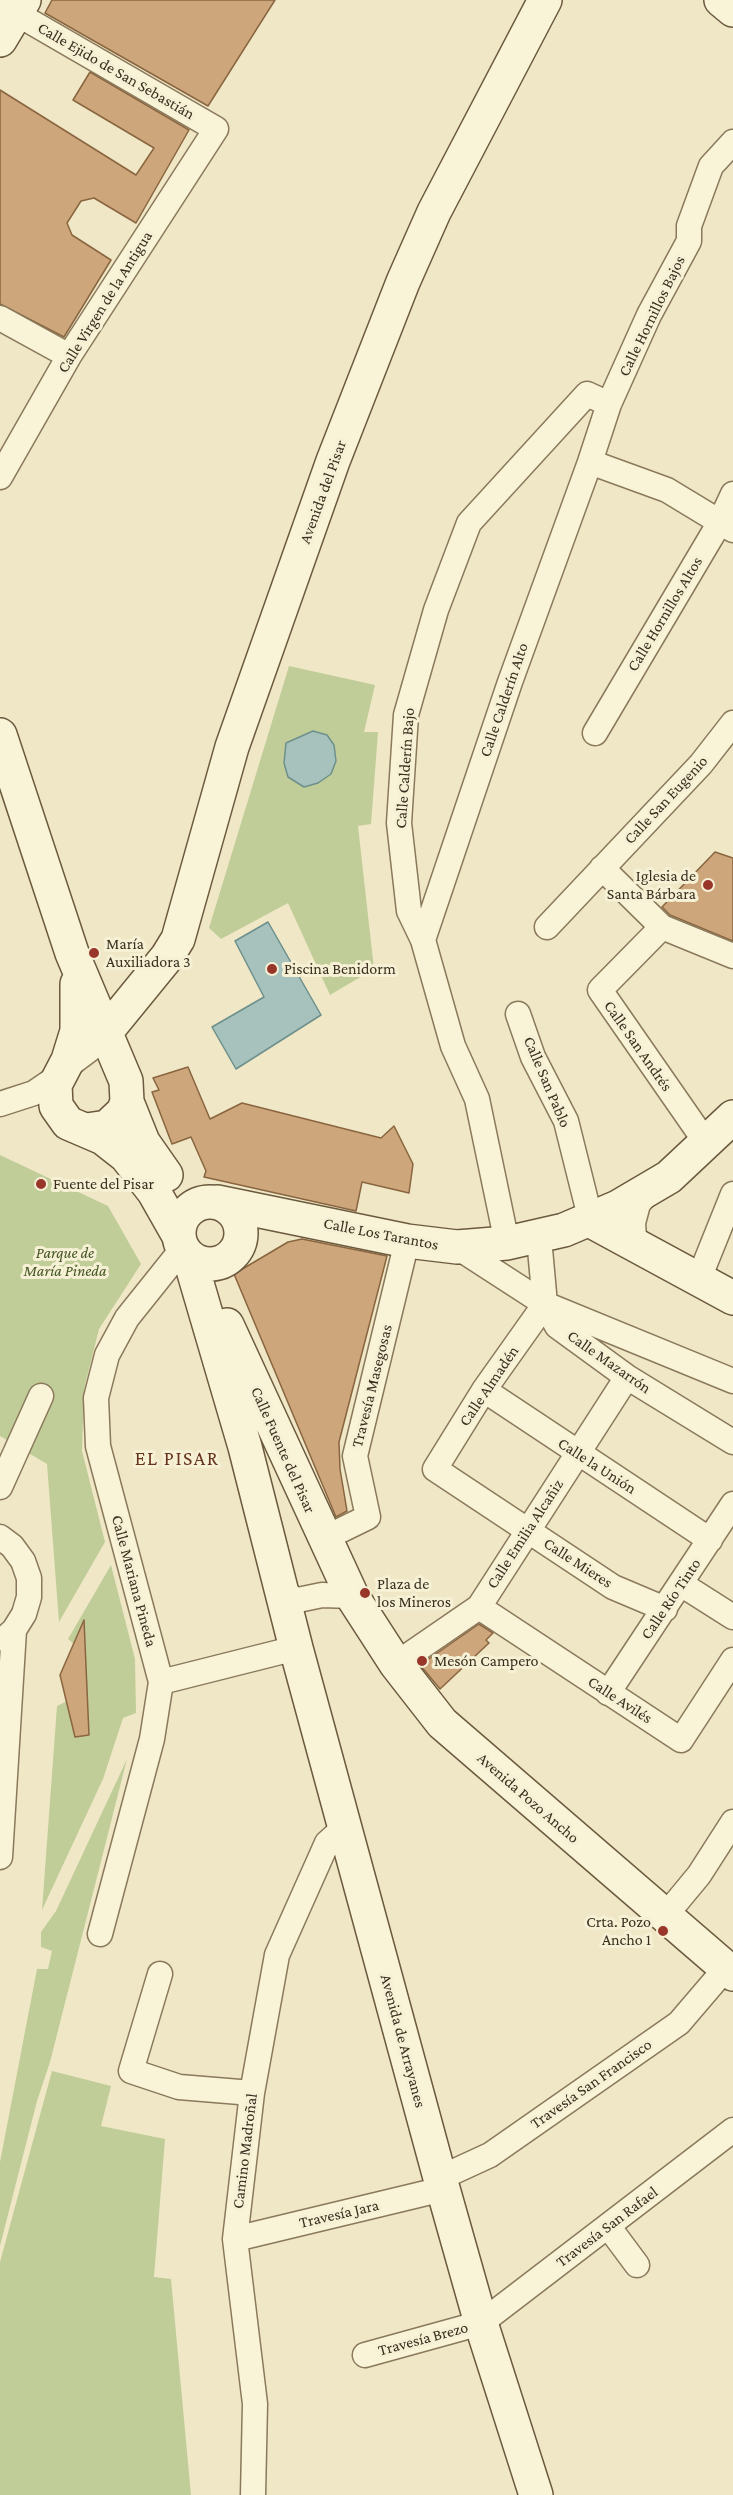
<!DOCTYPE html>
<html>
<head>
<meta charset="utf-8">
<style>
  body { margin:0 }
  canvas { display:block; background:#efe7c5 }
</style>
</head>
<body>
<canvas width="733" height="2495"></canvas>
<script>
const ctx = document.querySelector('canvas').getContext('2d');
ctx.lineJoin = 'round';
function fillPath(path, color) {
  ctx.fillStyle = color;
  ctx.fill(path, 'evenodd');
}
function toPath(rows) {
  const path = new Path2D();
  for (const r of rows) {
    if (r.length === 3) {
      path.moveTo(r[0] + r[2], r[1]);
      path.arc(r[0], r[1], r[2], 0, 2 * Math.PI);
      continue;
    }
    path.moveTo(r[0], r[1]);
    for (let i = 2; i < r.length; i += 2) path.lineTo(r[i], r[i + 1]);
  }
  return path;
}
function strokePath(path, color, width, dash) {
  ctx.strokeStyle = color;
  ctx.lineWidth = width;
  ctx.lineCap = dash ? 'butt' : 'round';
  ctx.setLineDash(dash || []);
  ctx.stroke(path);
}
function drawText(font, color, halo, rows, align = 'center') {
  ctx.font = font + ' "Crimson Pro",serif';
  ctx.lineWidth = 6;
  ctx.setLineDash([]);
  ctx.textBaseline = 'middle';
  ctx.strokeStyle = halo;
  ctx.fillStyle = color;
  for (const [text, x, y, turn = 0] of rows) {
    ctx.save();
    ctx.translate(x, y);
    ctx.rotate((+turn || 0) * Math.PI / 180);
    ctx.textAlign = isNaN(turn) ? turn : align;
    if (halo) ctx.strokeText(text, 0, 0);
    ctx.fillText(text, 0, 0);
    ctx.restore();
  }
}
fillPath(toPath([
  [289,666,375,685,364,732,378,732,371,824,358,826,374,969,330,995,288,903,221,939,209,928],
  [0,1155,108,1206,141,1264,99,1329,84,1389,82,1451,105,1542,59,1622,47,1464,0,1436],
  [111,1565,135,1659,136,1713,123,1718,103,1779,42,1910,57,1706,67,1701,75,1737,89,1734,85,1643,74,1644,68,1639],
  [127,1759,50,2062,37,2101,0,2246,0,2162,37,1969,48,1969,52,1951,41,1947,41,1932,56,1911],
  [52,2071,111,2086,101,2126,165,2139,154,2277,171,2279,191,2495,0,2495,0,2262]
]), '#c1cd99');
const water = toPath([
  [313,731,327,735,334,745,336,761,331,774,318,783,304,787,288,777,284,763,286,743,313,731],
  [268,922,321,1015,236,1069,212,1027,264,997,235,941,268,922]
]);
fillPath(water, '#a7c2bd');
strokePath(water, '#6d908c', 1.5);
const building = toPath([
  [52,0,275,0,208,106,45,13,52,0],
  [90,72,189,130,136,223,94,198,81,201,67,223,72,235,111,260,64,337,0,304,0,90,136,175,154,148,73,100,90,72],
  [715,852,733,858,733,941,670,915,662,907,715,852],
  [188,1067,210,1119,242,1103,381,1138,394,1126,413,1164,409,1193,362,1182,356,1211,204,1177,206,1171,191,1137,172,1144,152,1092,159,1090,153,1078,188,1067],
  [302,1239,387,1256,339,1442,340,1469,347,1511,336,1517,234,1274,288,1242,302,1239],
  [84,1620,89,1735,75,1737,60,1675,84,1620],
  [479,1624,493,1633,486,1640,489,1643,440,1689,420,1665,479,1624]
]);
fillPath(building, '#cda67b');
strokePath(building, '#896540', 1.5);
const street = toPath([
  [0,4,216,129,69,356,0,477],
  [0,318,69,356],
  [590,462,667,490,733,530],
  [595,733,720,522,733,494],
  [602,868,662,927,733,956],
  [547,927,701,764,733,723],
  [662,927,600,990,707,1144],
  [423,940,510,682,590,462,609,404,649,315,689,241,689,226,711,166,733,142],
  [518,1014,533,1057,566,1121,591,1221],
  [73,1062,89,1050,105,1033],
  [0,1104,34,1093,59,1076],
  [539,1238,545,1304,557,1326,627,1377,733,1442],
  [507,1243,477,1099,453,1046,423,940,409,911,399,823,406,715,436,610,469,523,587,394,609,404],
  [457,1247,545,1304,733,1381],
  [643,1252,634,1237,633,1223,638,1204,650,1190],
  [698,1281,733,1194],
  [545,1304,484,1390,435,1469,613,1587,665,1609],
  [484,1390,710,1540],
  [0,1487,41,1396],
  [0,1537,12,1546,23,1561,29,1578,29,1597,24,1614,14,1630,4,1639],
  [323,1539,368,1517,355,1456,407,1241],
  [681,1584,733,1617],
  [280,1585,288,1596,298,1600,322,1595,352,1596],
  [479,1607,681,1740,733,1660],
  [396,1664,479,1607,627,1377],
  [161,1682,296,1648],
  [608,1693,733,1504],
  [0,1857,14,1630],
  [665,1916,699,1875,733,1822],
  [100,1934,152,1739,161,1682,98,1446,96,1398,107,1355,127,1318,183,1248],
  [160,1974,131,2071,179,2087,252,2093],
  [440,2178,490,2155,679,2023,726,1968],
  [608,2226,637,2265],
  [235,2239,443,2189],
  [365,2355,481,2323,733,2130],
  [253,2495,255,2404,235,2239,252,2093,277,1955,327,1843,346,1826]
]);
const secondary = toPath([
  [721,0,733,10],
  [0,40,24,0],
  [0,735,72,953,126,1081,127,1102,123,1112,107,1127,87,1130],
  [77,984,77,1031,68,1060,55,1085,56,1106,68,1123,103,1138,126,1156,154,1192,179,1236],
  [105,1033,167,957,178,939,232,747,333,461,403,282,434,212,545,0],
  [127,1102,143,1142,166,1175],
  [210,1233,31],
  [217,1202,407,1241,457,1247,507,1243,564,1230,618,1207,669,1177,733,1117],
  [591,1221,733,1298],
  [189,1256,245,1447,296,1648,440,2178,481,2323,536,2495],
  [227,1325,352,1596,396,1664,442,1723,733,1974]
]);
strokePath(street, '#8a795b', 27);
strokePath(secondary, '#6c5a3e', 36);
strokePath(street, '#f9f3d8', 24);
strokePath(secondary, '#f9f3d8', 33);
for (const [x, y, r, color] of [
  [708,885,6,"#99362a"],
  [94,953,6,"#99362a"],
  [272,969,6,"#99362a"],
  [41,1184,6,"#99362a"],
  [365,1593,6,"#99362a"],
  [422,1661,6,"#99362a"],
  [663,1931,6,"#99362a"]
]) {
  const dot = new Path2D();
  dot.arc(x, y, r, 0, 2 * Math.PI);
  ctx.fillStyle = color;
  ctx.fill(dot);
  strokePath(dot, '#f6f0d5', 2);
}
drawText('16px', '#3a2f1f', '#f6f0d5', [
  ["Calle Ejido de San Sebastián",116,71,30],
  ["Calle Virgen de la Antigua",105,302,-58],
  ["Calle Hornillos Bajos",652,316,-64],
  ["Avenida del Pisar",323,492,-70],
  ["Calle Hornillos Altos",665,614,-59],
  ["Calle Calderín Alto",504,700,-71],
  ["Calle Calderín Bajo",405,768,-86],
  ["Calle San Eugenio",666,800,-47],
  ["Calle San Andrés",638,1046,55],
  ["Calle San Pablo",547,1082,67],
  ["Calle Los Tarantos",381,1234,11],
  ["Calle Mazarrón",609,1362,35],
  ["Travesía Masegosas",372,1386,-76],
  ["Calle Almadén",489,1386,-56],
  ["Calle Fuente del Pisar",283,1450,66],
  ["Calle la Unión",597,1466,33],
  ["Calle Emilia Alcañiz",525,1534,-57],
  ["Calle Mieres",578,1563,33],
  ["Calle Mariana Pineda",134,1581,75],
  ["Calle Río Tinto",671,1599,-56],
  ["Calle Avilés",620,1700,33],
  ["Avenida Pozo Ancho",528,1798,41],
  ["Avenida de Arrayanes",403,2041,75],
  ["Travesía San Francisco",591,2084,-35],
  ["Camino Madroñal",245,2151,-83],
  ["Travesía Jara",339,2214,-13],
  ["Travesía San Rafael",607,2227,-37],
  ["Travesía Brezo",423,2339,-15]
]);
drawText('16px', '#3a2f1f', '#f6f0d5', [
  ["Iglesia de",696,876,"right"],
  ["Santa Bárbara",696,894,"right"],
  ["María",106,944],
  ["Auxiliadora 3",106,962],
  ["Piscina Benidorm",284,969],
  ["Fuente del Pisar",53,1184],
  ["Plaza de",377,1584],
  ["los Mineros",377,1602],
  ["Mesón Campero",434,1661],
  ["Crta. Pozo",651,1922,"right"],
  ["Ancho 1",651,1940,"right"]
], 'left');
drawText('italic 16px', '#445625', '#f6f0d5', [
  ["Parque de",65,1253],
  ["María Pineda",65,1271]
]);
ctx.letterSpacing = '1.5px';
drawText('20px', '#67351e', '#f6f0d5', [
  ["EL PISAR",177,1459]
]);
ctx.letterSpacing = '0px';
</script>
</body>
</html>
